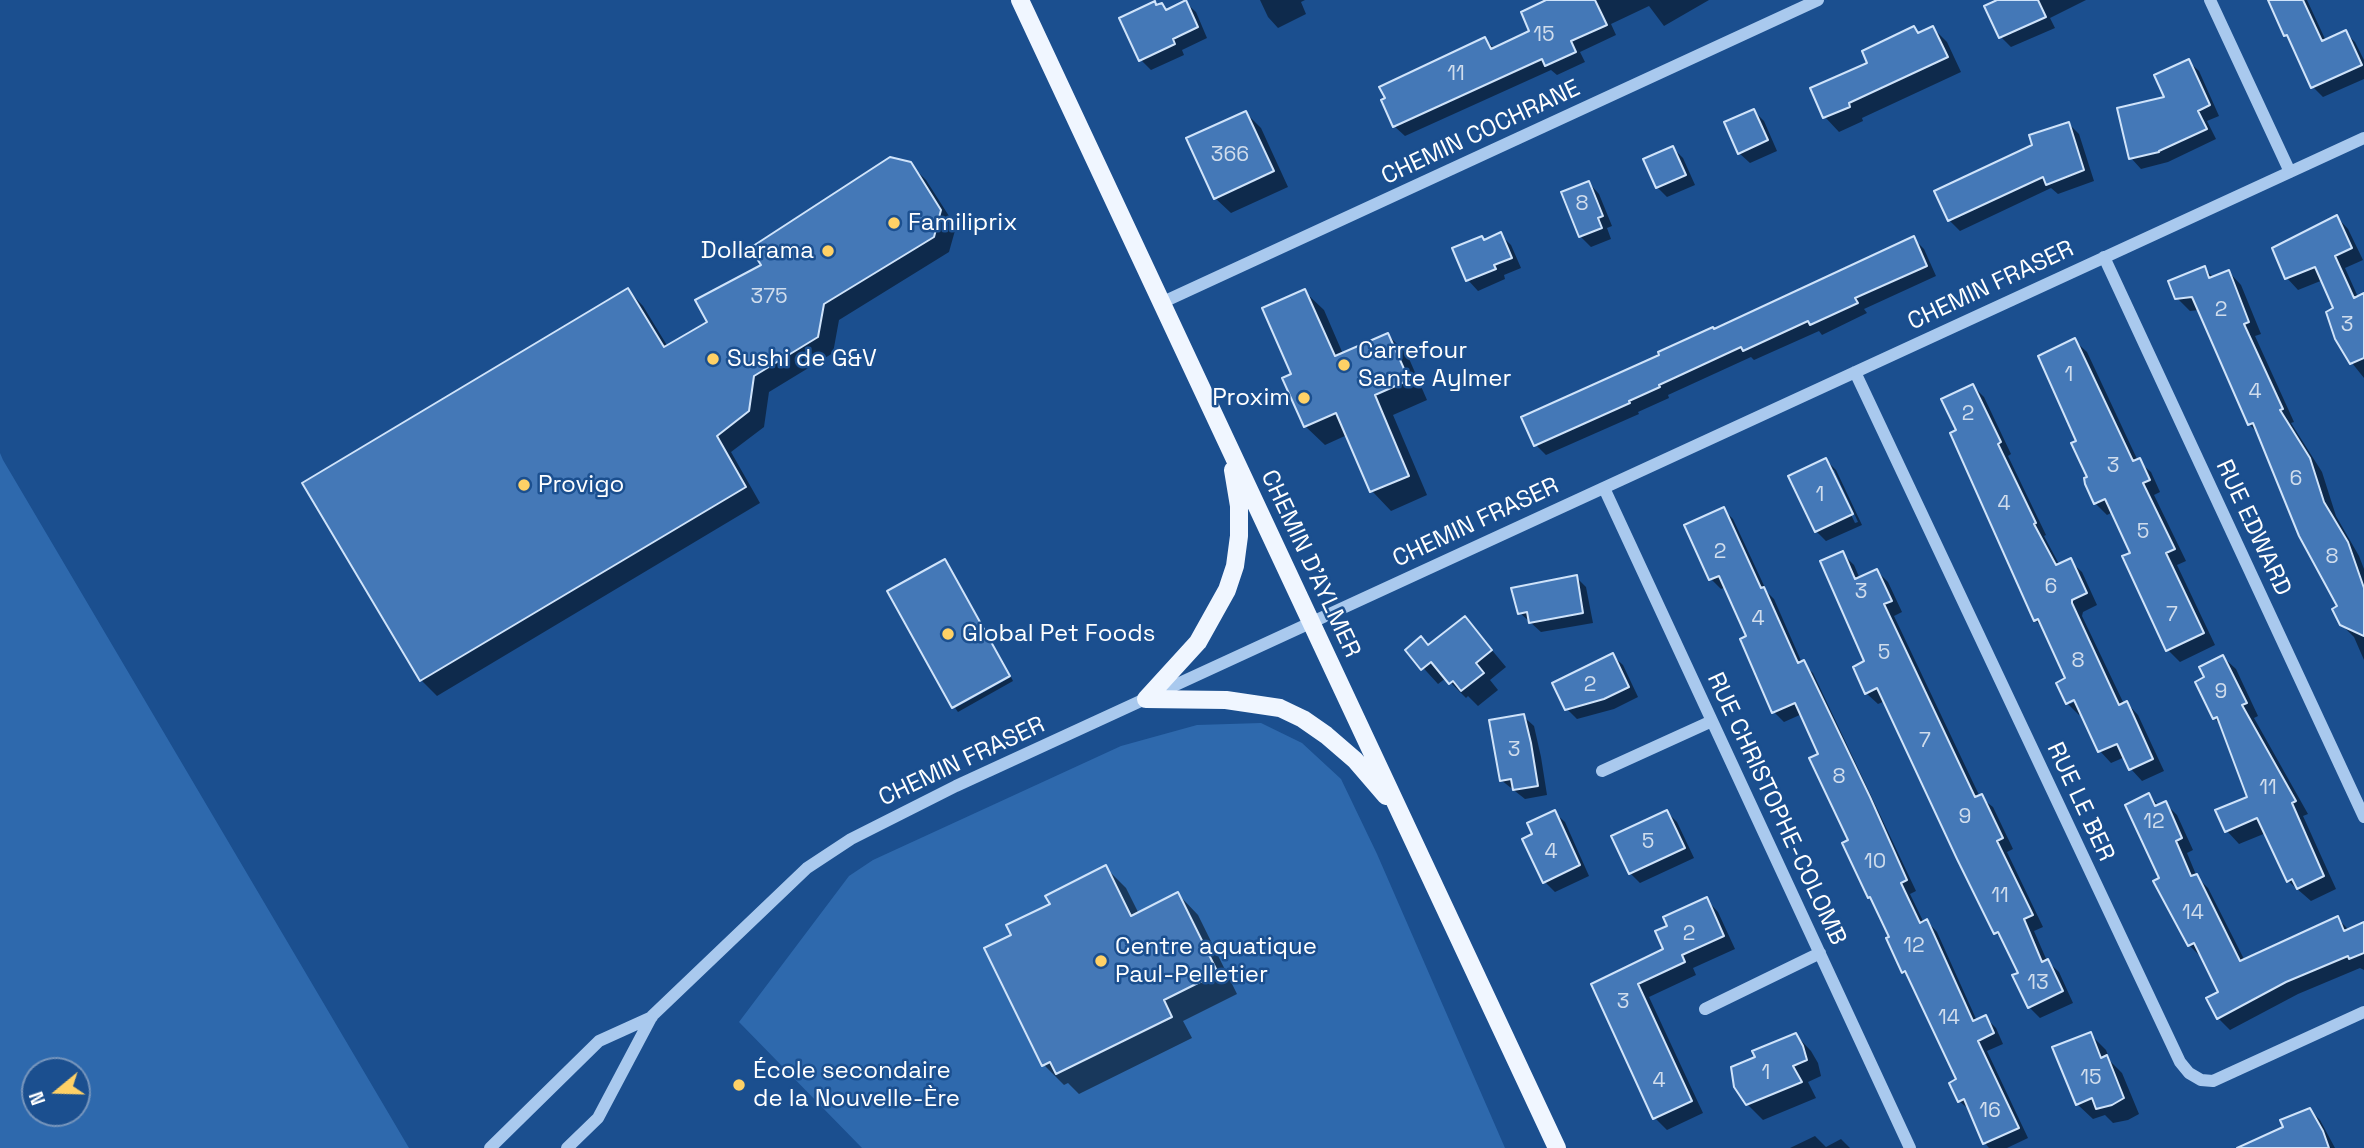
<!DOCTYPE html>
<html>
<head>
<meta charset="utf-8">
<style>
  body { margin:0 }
  #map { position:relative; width:2364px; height:1148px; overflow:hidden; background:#1b4f8f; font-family:"Space Grotesk",sans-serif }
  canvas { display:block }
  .north { position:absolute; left:21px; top:1057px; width:70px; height:70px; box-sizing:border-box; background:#1b4f8f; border:2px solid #7695bc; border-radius:50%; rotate:251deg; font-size:19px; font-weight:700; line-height:28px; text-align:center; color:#fff }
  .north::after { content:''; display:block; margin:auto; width:24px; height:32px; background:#ffd166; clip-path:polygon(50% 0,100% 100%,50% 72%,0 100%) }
</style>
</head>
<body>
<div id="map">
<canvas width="2364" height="1148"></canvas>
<div class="north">N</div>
</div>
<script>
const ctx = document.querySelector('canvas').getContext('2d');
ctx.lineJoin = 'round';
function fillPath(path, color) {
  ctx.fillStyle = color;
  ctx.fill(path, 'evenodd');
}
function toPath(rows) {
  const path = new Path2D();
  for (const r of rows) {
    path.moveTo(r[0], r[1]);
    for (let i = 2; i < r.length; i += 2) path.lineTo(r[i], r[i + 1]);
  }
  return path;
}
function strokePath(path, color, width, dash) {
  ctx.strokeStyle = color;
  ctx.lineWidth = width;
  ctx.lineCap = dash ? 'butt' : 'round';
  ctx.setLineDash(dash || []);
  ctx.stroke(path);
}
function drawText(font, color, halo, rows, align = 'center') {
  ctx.font = font + ' "Space Grotesk",sans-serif';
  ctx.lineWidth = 5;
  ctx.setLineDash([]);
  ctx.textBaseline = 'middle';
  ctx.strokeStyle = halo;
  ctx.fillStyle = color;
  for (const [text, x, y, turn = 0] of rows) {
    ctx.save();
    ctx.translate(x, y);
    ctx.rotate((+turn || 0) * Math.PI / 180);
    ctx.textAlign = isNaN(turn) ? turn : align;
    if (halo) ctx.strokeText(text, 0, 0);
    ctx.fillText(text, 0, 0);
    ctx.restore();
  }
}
fillPath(toPath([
  [0,453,3,460,409,1148,0,1148],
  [77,1071,77,1113,35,1113,35,1071],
  [1261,723,1302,743,1341,779,1377,854,1505,1148,862,1148,739,1022,849,876,873,860,1121,746,1197,725]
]), '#2e69ad');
fillPath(toPath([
  [1260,0,1305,0,1301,2,1306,14,1278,28,1268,17],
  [1550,0,1709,0,1664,26,1649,6,1611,24,1616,35,1580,52,1585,62,1557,75,1551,70,1405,136,1394,126,1485,39,1495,49,1532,31],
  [2001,0,2086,0,2050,18,2055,28,2011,47,2001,37],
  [2270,0,2307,0,2326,41,2345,32,2355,42,2364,60,2364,79,2323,97,2313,87,2292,42,2285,35],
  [1185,2,1196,12,1207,38,1182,50,1184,55,1151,70,1141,60,1157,7,1162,5,1168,11],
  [1914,28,1920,34,1933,28,1947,42,1961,72,1862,118,1863,121,1839,132,1825,117,1812,89,1869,63],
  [2188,61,2199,71,2219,116,2207,121,2216,139,2168,162,2141,169,2131,158],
  [1754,111,1764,121,1777,151,1750,163,1739,153],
  [1246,113,1261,128,1288,187,1231,213,1215,198],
  [2069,124,2079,134,2094,181,2058,194,2051,188,1960,231,1949,220,2035,146],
  [1673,148,1683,158,1695,185,1667,197,1657,187],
  [910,164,926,180,956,227,949,252,839,320,833,353,769,392,764,427,731,452,760,503,437,696,421,680,304,483,628,290,643,306,668,347,709,323,763,266],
  [1589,183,1599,194,1612,226,1607,228,1611,239,1591,247,1580,236],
  [2337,217,2348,229,2363,260,2345,268,2358,297,2364,302,2364,378,2352,363,2335,309,2323,280,2298,290,2287,278],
  [1501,235,1511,245,1521,268,1504,275,1505,279,1478,291,1468,280,1455,249],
  [1914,239,1924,249,1936,276,1864,309,1867,313,1822,335,1819,331,1754,360,1751,357,1668,395,1669,398,1638,412,1639,414,1546,455,1536,445,1715,331],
  [2204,268,2214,278,2229,272,2241,285,2261,334,2255,336,2294,422,2291,423,2322,472,2336,516,2359,556,2364,569,2364,660,2354,637,2341,624,2340,607,2260,435,2249,424,2199,310,2190,311,2177,298],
  [1304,291,1324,310,1343,354,1388,335,1407,354,1427,400,1393,415,1427,495,1391,511,1372,491,1347,435,1325,445,1305,426,1293,375],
  [2075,341,2087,352,2138,461,2151,472,2160,492,2154,495,2186,561,2177,565,2215,645,2180,662,2168,650,2132,554,2113,512,2107,515,2095,503,2079,442],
  [1973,386,1984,397,2011,454,2008,456,2046,535,2044,536,2060,566,2070,561,2082,572,2097,605,2083,612,2082,616,2124,704,2127,703,2138,715,2164,771,2142,781,2131,769,2125,757,2111,763,2100,751,2082,713,2079,715,2067,703,2068,679,2044,629,2035,620,1958,431],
  [2083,698,2070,704,2070,701],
  [1826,460,1836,470,1862,525,1826,541,1816,531],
  [1830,470,1834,470,1858,522,1855,523],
  [1723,509,1733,519,1767,592,1774,599,1802,663,1813,673,1916,891,1910,894,1924,923,1927,921,1937,932,1977,1021,1985,1017,1996,1028,2003,1044,1987,1051,2028,1138,2007,1148,1989,1148,1985,1143,1971,1111,1959,1101,1958,1080,1911,979,1903,972,1892,938,1875,903,1869,897,1820,755,1802,714,1784,722,1774,712,1748,637,1726,587,1721,589,1711,579],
  [1842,553,1854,565,1860,579,1877,571,1888,582,1902,612,1894,616,1980,797,1993,807,2013,849,2007,852,2043,927,2034,931,2047,961,2059,972,2073,1003,2040,1018,2029,1007,2020,974,2004,941,1996,933,1885,701,1878,704,1866,693,1866,662],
  [1576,577,1586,587,1593,623,1541,632,1520,613],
  [1465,618,1506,667,1490,680,1498,690,1478,706,1468,696,1466,698,1446,678,1438,684,1407,650,1429,646],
  [1612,655,1623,665,1638,697,1614,709,1577,719,1567,709],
  [2223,657,2236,669,2258,716,2254,718,2308,814,2303,816,2336,889,2311,901,2288,881,2266,833,2239,844,2227,831,2250,798,2222,726,2214,718,2206,678],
  [1011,677,1013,681,958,712,955,708],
  [1523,716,1534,726,1541,757,1547,795,1525,799,1501,780],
  [2149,795,2159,806,2165,803,2177,815,2193,850,2187,853,2197,877,2208,888,2245,961,2337,918,2350,931,2364,924,2364,970,2360,968,2298,994,2230,1030,2218,1018,2220,992,2203,956,2201,957,2189,945,2161,879],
  [1554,812,1565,822,1589,876,1555,892,1545,882,1534,835],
  [1667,812,1677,822,1694,858,1640,883,1630,873],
  [1106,868,1126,888,1139,914,1178,894,1198,915,1237,994,1183,1021,1192,1038,1079,1094,1068,1083,1064,1085,1044,1065,1014,936,1052,904],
  [1706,899,1718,912,1735,949,1693,968,1696,975,1649,997,1703,1113,1667,1130,1655,1118,1593,985,1665,950,1669,927],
  [2090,1034,2106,1050,2110,1061,2122,1073,2139,1114,2128,1120,2113,1123,2105,1115,2093,1119,2077,1104],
  [1796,1035,1811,1051,1818,1063,1821,1076,1808,1082,1816,1098,1763,1120,1747,1104],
  [2310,1110,2320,1120,2335,1148,2264,1148,2285,1128],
  [1815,1136,1826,1147,1841,1139,1850,1148,1790,1148]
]), '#0007');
const building = toPath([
  [1186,0,1198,27,1173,39,1175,44,1139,61,1119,18,1155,1,1156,5,1162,3,1166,10,1186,0],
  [1546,0,1595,0,1607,25,1571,41,1576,52,1545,66,1542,59,1393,127,1381,100,1385,98,1379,87,1485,37,1491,49,1529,31,1521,12,1546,0],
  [1997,0,2038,0,2046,17,1999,38,1984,6,1997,0],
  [2268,0,2303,0,2322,41,2346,30,2362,65,2311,88,2287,35,2284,36,2268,0],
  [1914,26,1918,33,1933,26,1948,57,1849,103,1850,107,1823,118,1810,88,1867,63,1862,51,1914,26],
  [2189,59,2210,105,2198,111,2207,129,2159,151,2159,152,2129,159,2117,108,2164,97,2154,75,2189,59],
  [1754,109,1768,140,1738,154,1724,122,1754,109],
  [1246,111,1274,171,1214,199,1186,138,1246,111],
  [2069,122,2084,170,2046,185,2043,177,1948,221,1934,191,2032,145,2029,135,2069,122],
  [1673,146,1686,175,1656,188,1643,159,1673,146],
  [890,157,911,162,941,210,934,237,824,304,818,337,754,376,749,411,717,436,746,487,420,681,302,483,628,288,664,347,707,322,695,300,761,265,750,248,890,157],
  [1589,181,1603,216,1598,218,1602,228,1579,237,1561,192,1589,181],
  [2337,215,2352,248,2335,256,2354,298,2364,293,2364,358,2350,364,2335,339,2326,312,2333,308,2315,267,2285,279,2272,248,2337,215],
  [1501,232,1512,258,1494,265,1496,269,1466,281,1452,248,1482,236,1484,240,1501,232],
  [1914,236,1927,266,1855,298,1858,303,1810,325,1808,321,1743,351,1741,347,1659,385,1660,387,1629,401,1630,403,1534,446,1521,417,1659,355,1658,352,1713,327,1714,329,1914,236],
  [2205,266,2209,278,2229,270,2249,322,2244,324,2283,409,2280,410,2310,458,2324,502,2348,542,2364,588,2364,636,2340,625,2332,609,2337,606,2299,536,2253,423,2248,425,2192,297,2175,299,2168,281,2205,266],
  [1305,289,1335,356,1388,333,1409,380,1375,395,1409,476,1370,492,1336,413,1304,427,1282,378,1291,374,1262,308,1305,289],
  [2075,338,2133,461,2140,458,2150,480,2143,483,2175,549,2166,553,2204,633,2166,651,2122,556,2130,553,2105,499,2094,504,2085,484,2084,478,2087,477,2071,443,2076,441,2038,356,2075,338],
  [1973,384,2001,442,1998,444,2036,523,2034,524,2056,565,2071,558,2087,593,2072,600,2072,603,2119,705,2127,701,2153,759,2129,770,2117,744,2098,752,2074,700,2066,704,2056,683,2065,678,2038,619,2034,621,1950,433,1956,430,1941,399,1973,384],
  [1826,458,1853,514,1815,532,1788,476,1826,458],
  [1724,507,1761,588,1764,587,1798,663,1804,660,1870,797,1907,880,1901,883,1920,923,1927,919,1973,1021,1986,1015,1994,1033,1978,1041,2019,1128,1983,1144,1964,1099,1958,1102,1949,1083,1956,1079,1905,971,1902,973,1886,938,1889,937,1870,897,1868,898,1842,843,1848,840,1809,758,1818,754,1795,703,1772,713,1740,639,1746,636,1719,576,1709,580,1684,525,1724,507],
  [1843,551,1855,579,1877,569,1892,601,1884,604,1975,797,1982,794,2003,838,1997,841,2033,915,2024,919,2042,962,2048,959,2063,991,2028,1008,2012,975,2018,973,1998,932,1994,934,1957,859,1877,688,1865,694,1853,667,1864,661,1820,561,1843,551],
  [945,559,1010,676,952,708,887,591,945,559],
  [1577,575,1583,613,1529,623,1527,612,1518,614,1511,588,1577,575],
  [1465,616,1492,650,1476,663,1484,673,1461,691,1453,681,1449,684,1431,662,1421,670,1405,650,1421,636,1428,645,1465,616],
  [1613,653,1629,687,1604,699,1565,710,1552,683,1613,653],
  [2223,655,2247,703,2242,705,2296,801,2292,803,2324,876,2297,889,2292,879,2287,882,2257,818,2225,832,2215,810,2247,797,2217,717,2213,719,2195,682,2204,677,2199,667,2223,655],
  [1524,714,1531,743,1538,786,1513,790,1511,779,1500,781,1489,720,1524,714],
  [2149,793,2155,806,2166,801,2182,838,2176,841,2191,876,2197,874,2240,961,2338,916,2344,931,2364,922,2364,953,2349,959,2348,956,2286,982,2217,1019,2206,998,2218,992,2194,943,2188,946,2153,881,2159,878,2125,805,2149,793],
  [1555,810,1580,865,1543,883,1522,839,1532,834,1527,823,1555,810],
  [1667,810,1685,848,1629,874,1611,836,1667,810],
  [1106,865,1131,916,1178,892,1218,973,1164,1000,1172,1017,1056,1074,1050,1062,1042,1066,984,948,1011,935,1006,925,1050,904,1045,896,1106,865],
  [1707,897,1724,936,1682,955,1685,962,1638,984,1692,1101,1653,1119,1591,984,1663,949,1655,931,1667,926,1663,917,1707,897],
  [2091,1032,2101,1058,2107,1055,2124,1098,2112,1105,2096,1109,2092,1098,2076,1105,2052,1047,2091,1032],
  [1796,1033,1803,1046,1807,1060,1793,1066,1802,1082,1746,1105,1734,1087,1731,1067,1755,1057,1752,1051,1796,1033],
  [2310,1108,2323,1131,2329,1148,2237,1148,2283,1127,2280,1120,2310,1108]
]);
fillPath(building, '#4478b7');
strokePath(building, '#cfe3fa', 2);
strokePath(toPath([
  [2210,0,2290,172],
  [2104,257,2364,817],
  [1161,303,1818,0],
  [1855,372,2180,1062,2189,1073,2201,1080,2213,1081,2364,1012],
  [1604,488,1910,1148],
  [1602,771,1712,721],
  [1705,1009,1820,953],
  [490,1148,599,1041,652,1017],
  [567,1148,598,1118,652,1016,807,868,851,839,956,786,2364,138]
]), '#a9c9ee', 12);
strokePath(toPath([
  [1020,0,1557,1148],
  [1146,699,1226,700,1280,708,1303,719,1326,735,1355,760,1386,796],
  [1146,699,1198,642,1227,590,1235,566,1239,536,1239,506,1233,470]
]), '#f0f6ff', 18);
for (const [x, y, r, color] of [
  [894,223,7,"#ffd166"],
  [828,251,7,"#ffd166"],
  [713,359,7,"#ffd166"],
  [1344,365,7,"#ffd166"],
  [1304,398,7,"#ffd166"],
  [524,485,7,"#ffd166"],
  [948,634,7,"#ffd166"],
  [1101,961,7,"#ffd166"],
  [739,1085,7,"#ffd166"]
]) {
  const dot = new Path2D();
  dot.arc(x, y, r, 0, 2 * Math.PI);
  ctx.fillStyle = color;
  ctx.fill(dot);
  strokePath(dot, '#1b4f8f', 2.5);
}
drawText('21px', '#d0dded', null, [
  ["15",1544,35],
  ["11",1456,74],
  ["366",1230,155],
  ["8",1582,204],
  ["375",769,297],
  ["2",2221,310],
  ["3",2347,325],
  ["1",2069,375],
  ["4",2255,392],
  ["2",1968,414],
  ["3",2113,466],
  ["6",2296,479],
  ["1",1820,495],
  ["4",2004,504],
  ["5",2143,532],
  ["2",1720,552],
  ["8",2332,557],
  ["6",2051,587],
  ["3",1861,592],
  ["7",2172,615],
  ["4",1758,619],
  ["5",1884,653],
  ["8",2078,661],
  ["2",1590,685],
  ["9",2221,692],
  ["7",1925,741],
  ["3",1514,750],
  ["8",1839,777],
  ["11",2268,788],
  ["9",1965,817],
  ["12",2154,822],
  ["5",1648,842],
  ["4",1551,852],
  ["10",1875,862],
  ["11",2000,896],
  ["14",2193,913],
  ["2",1689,934],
  ["12",1914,946],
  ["13",2038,983],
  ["3",1623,1002],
  ["14",1949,1018],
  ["1",1766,1073],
  ["15",2091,1078],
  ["4",1659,1081],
  ["16",1990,1111]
]);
drawText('24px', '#fff', '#1b4f8f', [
  ["CHEMIN COCHRANE",1481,133,-25],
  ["CHEMIN FRASER",1991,286,-25],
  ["CHEMIN FRASER",1476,523,-25],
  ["RUE EDWARD",2253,528,65],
  ["CHEMIN D'AYLMER",1310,564,65],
  ["CHEMIN FRASER",962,762,-25],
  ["RUE LE BER",2080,802,65],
  ["RUE CHRISTOPHE-COLOMB",1776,809,65]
]);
drawText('24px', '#fff', '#1b4f8f', [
  ["Familiprix",908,223],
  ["Dollarama",814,251,"right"],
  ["Carrefour",1358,351],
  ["Sante Aylmer",1358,379],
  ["Sushi de G&V",727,359],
  ["Proxim",1290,398,"right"],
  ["Provigo",538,485],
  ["Global Pet Foods",962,634],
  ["Centre aquatique",1115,947],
  ["Paul-Pelletier",1115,975],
  ["École secondaire",753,1071],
  ["de la Nouvelle-Ère",753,1099]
], 'left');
</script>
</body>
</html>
